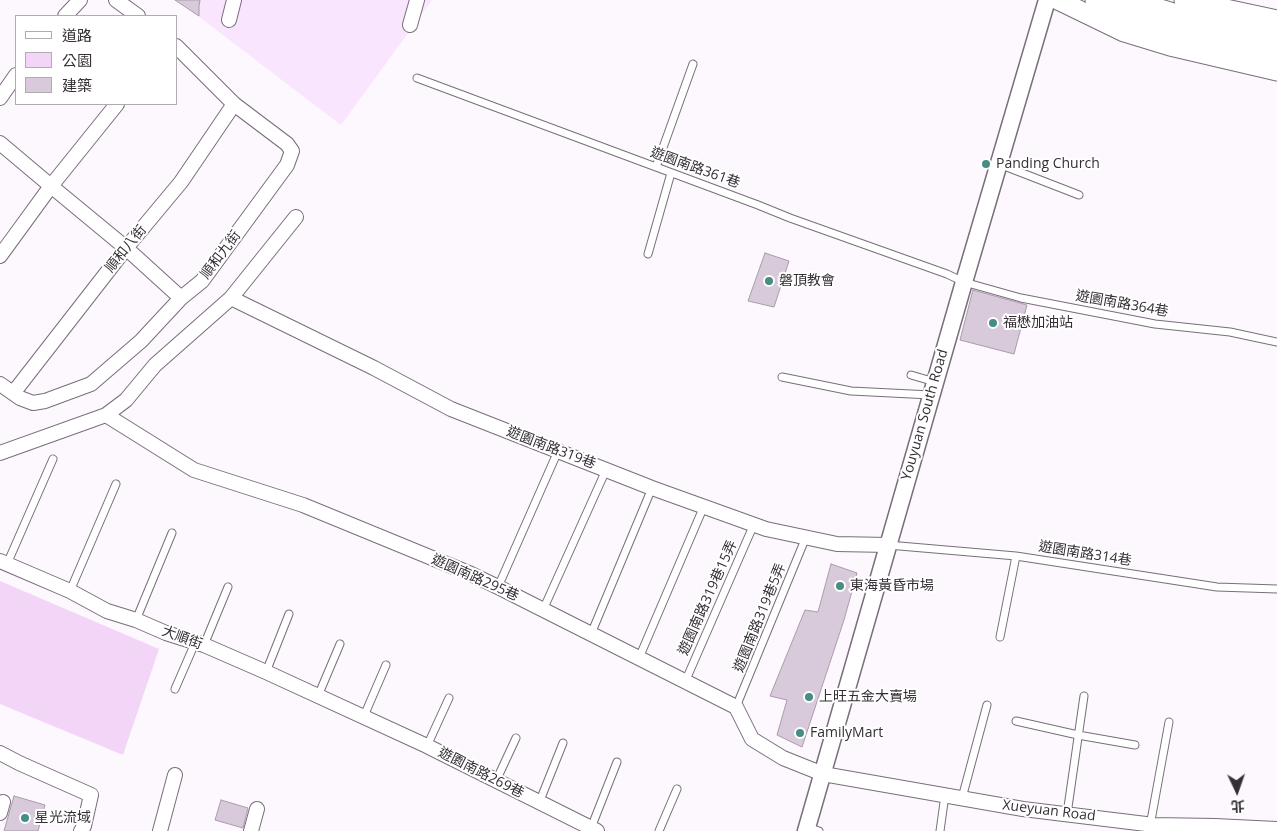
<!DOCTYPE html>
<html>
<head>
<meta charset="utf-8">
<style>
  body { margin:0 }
  #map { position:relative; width:1277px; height:831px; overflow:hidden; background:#fdf7fe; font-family:"Open Sans","Noto Sans TC",sans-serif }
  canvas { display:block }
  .legend { position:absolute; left:15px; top:15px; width:162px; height:90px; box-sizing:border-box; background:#fff; border:1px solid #aeacae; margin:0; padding:6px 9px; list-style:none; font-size:15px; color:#342f35 }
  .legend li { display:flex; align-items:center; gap:10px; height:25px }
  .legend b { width:25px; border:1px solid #aeacae }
  .north { position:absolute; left:1212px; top:766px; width:50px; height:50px; -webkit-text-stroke:4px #fff; paint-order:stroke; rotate:177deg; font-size:14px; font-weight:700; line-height:20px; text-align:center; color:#342f35 }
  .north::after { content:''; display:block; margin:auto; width:18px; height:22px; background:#342f35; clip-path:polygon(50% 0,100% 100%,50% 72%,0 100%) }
</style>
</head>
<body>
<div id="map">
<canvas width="1277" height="831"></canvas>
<ul class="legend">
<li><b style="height:6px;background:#fff"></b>道路</li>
<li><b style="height:14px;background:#f3d5f8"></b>公園</li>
<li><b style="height:14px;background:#d8cadb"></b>建築</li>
</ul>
<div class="north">北</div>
</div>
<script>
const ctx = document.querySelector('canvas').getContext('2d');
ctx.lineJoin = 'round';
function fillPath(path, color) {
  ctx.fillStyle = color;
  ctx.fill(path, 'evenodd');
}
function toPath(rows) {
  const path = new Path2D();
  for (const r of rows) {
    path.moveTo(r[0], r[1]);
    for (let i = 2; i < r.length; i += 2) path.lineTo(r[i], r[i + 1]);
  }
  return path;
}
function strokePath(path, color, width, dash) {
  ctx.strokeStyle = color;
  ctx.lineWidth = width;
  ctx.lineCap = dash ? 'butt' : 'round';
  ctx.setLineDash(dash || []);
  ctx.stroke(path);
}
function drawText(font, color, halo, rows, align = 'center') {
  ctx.font = font + ' "Open Sans","Noto Sans TC",sans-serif';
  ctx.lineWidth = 4;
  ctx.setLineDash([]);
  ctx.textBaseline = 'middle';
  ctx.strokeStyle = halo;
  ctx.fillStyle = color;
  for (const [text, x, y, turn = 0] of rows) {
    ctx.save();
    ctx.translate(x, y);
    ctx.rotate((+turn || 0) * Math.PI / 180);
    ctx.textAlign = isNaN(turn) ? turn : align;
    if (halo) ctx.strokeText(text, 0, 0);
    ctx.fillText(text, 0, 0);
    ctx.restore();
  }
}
fillPath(toPath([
  [177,0,432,0,341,125]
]), '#f9e5fd');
fillPath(toPath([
  [0,581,159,649,123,755,0,704]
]), '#f3d5f8');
const building = toPath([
  [175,0,200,0,199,6,199,16,175,0],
  [765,253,789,261,774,307,748,301,765,253],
  [973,290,1027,305,1014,354,960,340,973,290],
  [831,564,857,573,844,620,802,747,777,735,787,700,770,696,805,610,818,612,831,564],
  [14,796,45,805,38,831,4,831,14,796],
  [221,800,248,808,243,828,215,820,221,800]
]);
fillPath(building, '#d8cadb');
strokePath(building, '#a99bab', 1);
const service = toPath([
  [417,78,758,205,790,218,947,274,964,282,1021,298,1155,324,1230,332,1277,342],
  [999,164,1079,195],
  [656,167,693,64],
  [648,254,671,173],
  [911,375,935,382],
  [782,377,851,391,931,395],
  [888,545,1016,556,1217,587,1277,589],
  [7,564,53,459],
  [498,587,558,451],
  [70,591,116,484],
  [543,610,606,470],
  [136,620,172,533],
  [591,634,652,488],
  [1000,637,1016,556],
  [204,645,228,587],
  [639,658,704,506],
  [266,672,289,614],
  [685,682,754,524],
  [175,689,195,643],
  [318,696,340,644],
  [736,707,806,537],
  [364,716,386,665],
  [1016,721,1078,735,1135,745],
  [427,746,449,698],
  [496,781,516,738],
  [962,798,987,705],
  [539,803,563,743],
  [1067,814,1084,696],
  [1150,826,1169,722],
  [807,827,819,831],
  [591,828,617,762],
  [659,831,677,789],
  [940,831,945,795]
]);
const minor = toPath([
  [116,0,138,16],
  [65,16,80,0],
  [229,20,234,0],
  [410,25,417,0],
  [0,98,16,75],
  [0,143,51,186,126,248,181,298],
  [0,256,51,186,117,104],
  [231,298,374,368,451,409,652,488,766,529,837,544,888,545],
  [0,384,20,398,33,403,45,401,91,384,141,341,181,298,202,281,287,165,292,151,287,144,234,104,176,46],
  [14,392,126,248,181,182,234,104],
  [106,415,194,470,303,505,471,574,498,587,736,707,752,739,783,758,823,774,1023,809,1154,825,1215,826,1277,829],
  [0,453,106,415,126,400,155,365,231,298,296,217],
  [0,561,70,591,107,611,136,620,166,633,204,645,266,672,427,746,597,831],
  [0,753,19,763,91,795,84,826,81,831],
  [0,813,3,802],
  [160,831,175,775],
  [251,831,257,809]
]);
const tertiary = toPath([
  [806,831,964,282,1047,0]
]);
const secondary = toPath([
  [1058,0,1124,32,1170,46,1277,71],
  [1095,0,1131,15,1173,29,1277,53],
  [1130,0,1177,14,1277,36],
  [1184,0,1277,20]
]);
strokePath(service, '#7a6d7c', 9);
strokePath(minor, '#7a6d7c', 16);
strokePath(tertiary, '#7a6d7c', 19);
strokePath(secondary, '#7a6d7c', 21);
strokePath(service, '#fff', 7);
strokePath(minor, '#fff', 14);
strokePath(tertiary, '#fff', 16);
strokePath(secondary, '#fff', 19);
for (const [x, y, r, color] of [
  [986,164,5,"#488d83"],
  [769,281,5,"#488d83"],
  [993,323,5,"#488d83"],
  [840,586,5,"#488d83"],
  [809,697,5,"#488d83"],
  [800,733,5,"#488d83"],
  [25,818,5,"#488d83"]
]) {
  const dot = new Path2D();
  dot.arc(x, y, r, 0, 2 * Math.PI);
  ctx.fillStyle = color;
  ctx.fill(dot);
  strokePath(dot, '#fff', 2);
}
drawText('14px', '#342f35', '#fff', [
  ["Panding Church",996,164],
  ["磐頂教會",779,281],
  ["福懋加油站",1003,323],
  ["東海黃昏市場",850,586],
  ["上旺五金大賣場",819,697],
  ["FamilyMart",810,733],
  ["星光流域",35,818]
], 'left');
drawText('14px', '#342f35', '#fff', [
  ["遊園南路361巷",695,168,20],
  ["順和八街",126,249,-51],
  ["順和九街",221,255,-53],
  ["遊園南路364巷",1122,304,10],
  ["Youyuan South Road",925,415,-74],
  ["遊園南路319巷",551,448,21],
  ["遊園南路314巷",1085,554,9],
  ["遊園南路295巷",475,578,24],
  ["遊園南路319巷15弄",708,598,-66],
  ["遊園南路319巷5弄",760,618,-68],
  ["大順街",182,638,20],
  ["遊園南路269巷",481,773,27],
  ["Xueyuan Road",1049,811,7]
]);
</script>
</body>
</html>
